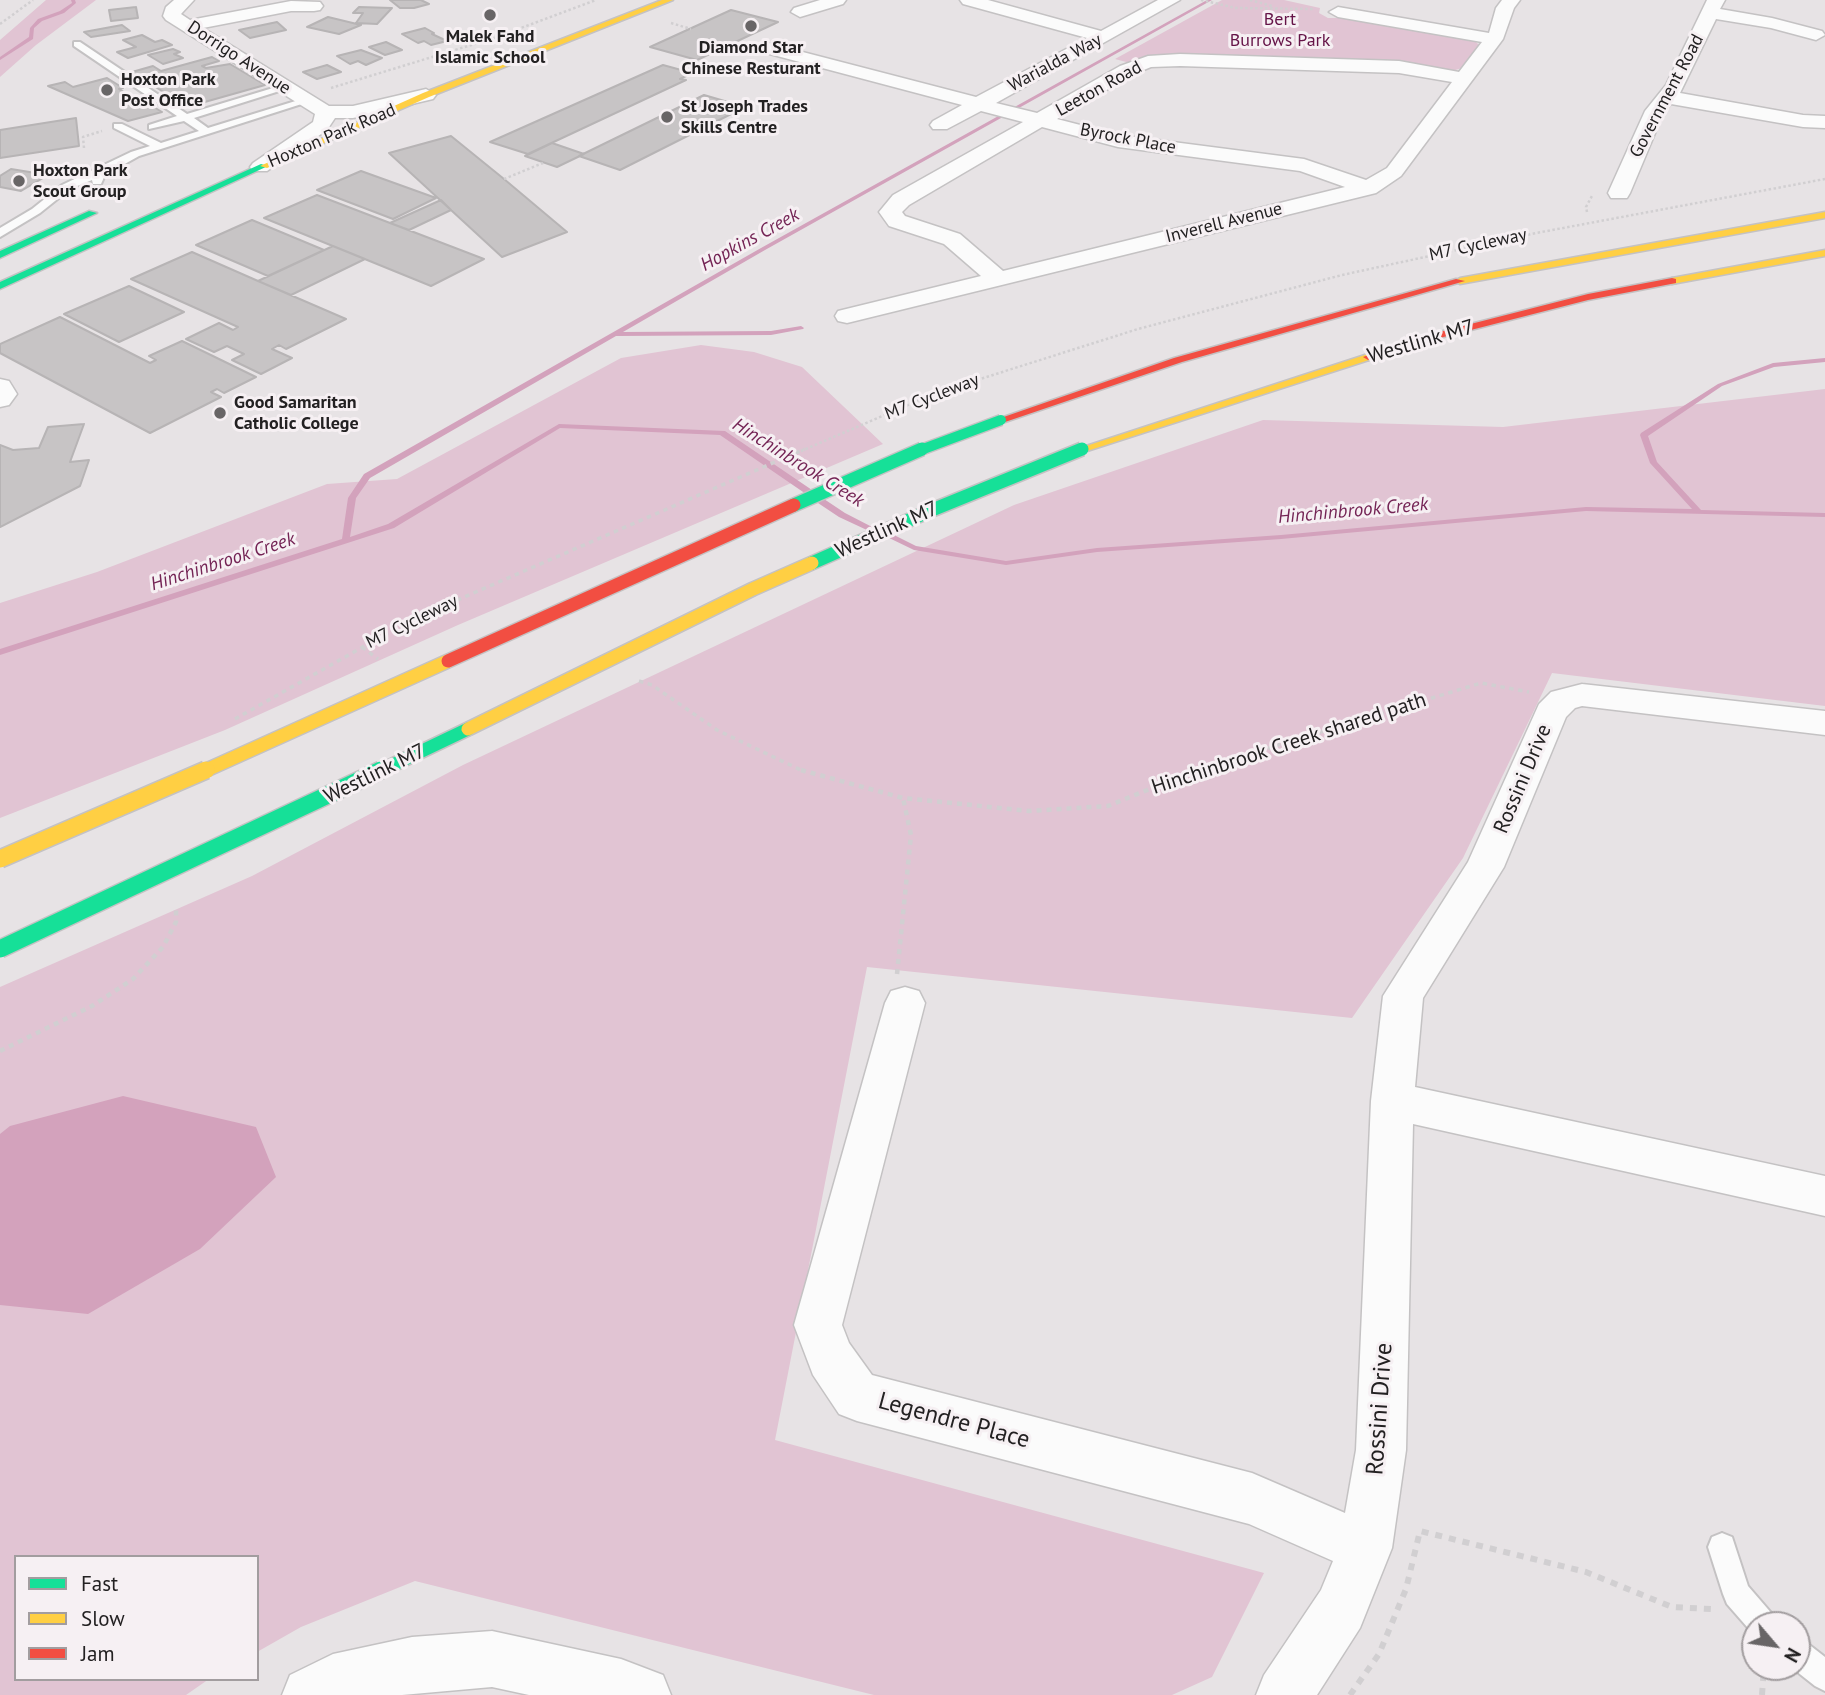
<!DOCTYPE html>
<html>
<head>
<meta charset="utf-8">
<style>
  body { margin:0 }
  #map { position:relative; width:1825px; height:1695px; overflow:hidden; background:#e7e3e5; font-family:"PT Sans",sans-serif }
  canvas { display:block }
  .legend { position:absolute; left:14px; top:1555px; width:245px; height:126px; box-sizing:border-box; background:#f6f0f3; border:2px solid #a29d9f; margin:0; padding:9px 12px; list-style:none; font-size:21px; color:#232122 }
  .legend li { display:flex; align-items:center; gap:14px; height:35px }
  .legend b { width:35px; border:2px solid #a29d9f }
  .north { position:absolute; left:1741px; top:1611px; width:70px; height:70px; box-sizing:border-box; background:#f6f0f3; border:2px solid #a29d9f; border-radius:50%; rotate:119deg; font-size:19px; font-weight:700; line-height:28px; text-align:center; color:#232122 }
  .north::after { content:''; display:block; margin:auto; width:24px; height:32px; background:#686566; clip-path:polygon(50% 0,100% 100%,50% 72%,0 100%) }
</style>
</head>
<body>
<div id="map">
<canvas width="1825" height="1695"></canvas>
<ul class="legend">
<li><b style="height:9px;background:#16e098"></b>Fast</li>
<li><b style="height:9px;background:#ffcf43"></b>Slow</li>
<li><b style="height:9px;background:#f24e42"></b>Jam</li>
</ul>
<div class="north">N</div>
</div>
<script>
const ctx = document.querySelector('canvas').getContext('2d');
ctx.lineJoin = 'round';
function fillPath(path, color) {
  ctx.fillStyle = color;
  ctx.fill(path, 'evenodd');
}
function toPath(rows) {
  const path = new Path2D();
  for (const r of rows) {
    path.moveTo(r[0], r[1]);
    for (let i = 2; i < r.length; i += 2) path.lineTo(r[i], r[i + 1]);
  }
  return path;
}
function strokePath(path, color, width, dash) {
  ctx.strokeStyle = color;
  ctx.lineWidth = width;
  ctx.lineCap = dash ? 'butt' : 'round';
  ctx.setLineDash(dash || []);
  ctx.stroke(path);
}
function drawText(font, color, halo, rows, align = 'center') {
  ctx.font = font + ' "PT Sans",sans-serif';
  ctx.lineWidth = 6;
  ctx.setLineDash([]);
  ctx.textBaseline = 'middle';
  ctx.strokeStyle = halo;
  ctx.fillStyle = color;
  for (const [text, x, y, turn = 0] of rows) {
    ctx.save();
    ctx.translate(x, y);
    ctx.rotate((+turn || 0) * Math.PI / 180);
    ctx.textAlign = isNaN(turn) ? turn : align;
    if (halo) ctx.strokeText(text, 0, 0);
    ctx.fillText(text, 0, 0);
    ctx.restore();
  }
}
fillPath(toPath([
  [46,0,96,0,36,45,0,77,0,40],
  [1222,0,1284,0,1320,8,1319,13,1328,18,1360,18,1473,39,1479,45,1462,68,1452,71,1130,63,1115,59],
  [701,345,754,352,802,367,883,444,458,625,225,730,0,818,0,603,97,572,327,484,397,479,621,358],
  [1825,389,1825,706,1552,673,1463,858,1352,1018,867,967,775,1440,1264,1573,1212,1677,1172,1695,874,1695,415,1581,301,1627,257,1652,257,1557,16,1557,16,1679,209,1679,186,1695,0,1695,0,987,252,876,463,765,1014,505,1263,420,1503,427]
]), '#e1c4d3');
fillPath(toPath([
  [123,1096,256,1127,276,1177,200,1249,88,1314,0,1305,0,1134,10,1126]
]), '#d3a2bc');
fillPath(toPath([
  [71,0,75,0,76,3,64,13,42,21,34,28,33,39,0,60,0,57,29,37,30,28,38,19,60,11,72,3,71,0],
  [1207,0,1212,0,765,250,623,332,771,331,801,326,804,328,803,329,771,335,616,336,370,478,356,498,350,537,388,524,559,424,725,431,812,490,812,494,806,494,720,435,560,428,394,528,0,655,0,649,342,539,348,498,364,474,761,248,1207,0],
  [1825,358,1825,362,1774,367,1722,386,1648,436,1657,462,1701,510,1825,513,1825,517,1586,511,1281,539,1097,552,1006,565,914,550,885,536,886,534,892,534,916,546,1006,561,1097,548,1281,535,1586,507,1692,509,1650,463,1640,435,1641,433,1718,384,1773,363,1825,358],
  [818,499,824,499,845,513,876,529,872,531,869,531,839,517,818,503,818,499]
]), '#d3a2bc');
const building = toPath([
  [390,0,421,0,429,4,414,8,400,8,390,0],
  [136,7,138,18,111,21,109,10,136,7],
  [359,7,392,8,377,24,356,23,363,13,353,13,359,7],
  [731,10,778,22,697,60,650,47,731,10],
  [328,17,361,25,339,34,307,27,328,17],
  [277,22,286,30,250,38,239,30,277,22],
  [122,25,130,31,91,37,84,32,122,25],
  [425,28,434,33,432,34,447,41,431,45,424,41,418,43,402,34,425,28],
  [142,35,155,42,162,40,172,45,128,58,117,52,136,47,123,40,142,35],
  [386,42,402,50,385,55,369,47,386,42],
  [173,49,180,52,174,54,183,58,163,64,148,55,173,49],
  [361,50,382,58,366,65,358,61,350,64,337,56,361,50],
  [212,57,219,61,202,66,206,68,230,64,265,85,187,107,132,72,153,66,161,71,212,57],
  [327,65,341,72,317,79,303,72,327,65],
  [663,65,692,73,680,79,686,80,528,154,490,142,663,65],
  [107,78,123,88,119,89,147,107,152,106,162,112,128,121,48,86,65,82,73,87,107,78],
  [704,95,745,107,620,170,579,156,704,95],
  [76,118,79,146,0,158,0,130,76,118],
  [451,136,504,179,567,232,502,257,389,153,451,136],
  [552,143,584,154,557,167,525,156,552,143],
  [11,169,48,175,21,191,0,187,0,176,11,169],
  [361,171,436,198,393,219,317,190,361,171],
  [317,195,390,223,484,259,431,286,264,218,317,195],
  [441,200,451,210,409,230,390,223,441,200],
  [252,220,324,250,268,276,196,245,252,220],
  [333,246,365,259,291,295,258,281,333,246],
  [192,252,258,281,346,319,286,349,279,345,272,349,292,358,261,374,232,360,244,354,227,346,214,352,186,339,219,323,233,330,238,327,131,279,192,252],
  [129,286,184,312,119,342,64,314,129,286],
  [60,317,150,363,156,360,149,356,182,341,256,377,224,393,217,389,211,392,221,397,150,433,0,353,0,344,60,317],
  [84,424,70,462,89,460,80,486,0,527,0,445,13,450,39,448,48,427,84,424]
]);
fillPath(building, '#c7c4c5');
strokePath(building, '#b7b4b5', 2);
const lane = toPath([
  [74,42,80,42,187,114,283,85,292,87,194,118,208,128,302,99,311,101,139,156,105,175,101,184,93,184,92,180,70,189,40,213,0,237,0,228,32,209,62,185,131,152,150,146,114,128,114,124,122,124,161,143,199,131,184,121,149,129,149,125,177,116,74,46,74,42],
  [1722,1533,1732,1537,1748,1586,1773,1615,1777,1625,1755,1625,1755,1636,1727,1604,1723,1594,1708,1547,1712,1537,1722,1533],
  [1797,1638,1807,1643,1825,1657,1825,1691,1815,1686,1791,1667,1797,1667,1797,1638]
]);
const street = toPath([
  [174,0,194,0,181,14,190,20,291,1,320,2,323,6,320,10,314,11,291,11,203,28,329,106,353,106,426,89,436,95,433,99,353,118,335,118,327,130,267,171,253,171,250,167,253,163,313,122,315,114,166,20,163,16,166,7,174,0],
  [820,0,846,0,843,4,800,17,791,12,794,8,820,0],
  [960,0,988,0,1101,31,1158,0,1180,0,996,103,1037,113,1120,66,1148,56,1180,54,1399,61,1459,72,1482,42,1338,17,1329,12,1338,7,1489,33,1496,8,1502,0,1520,0,1514,8,1503,39,1401,176,1376,193,847,323,838,321,835,316,838,311,981,276,944,244,889,226,879,212,893,195,1023,122,981,111,947,129,933,129,930,125,933,121,962,105,762,52,759,48,768,43,976,97,1087,38,963,4,960,0],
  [1180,66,1399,73,1452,82,1387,168,1366,180,1304,159,1119,135,1057,119,1134,74,1151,67,1180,66],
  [1042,127,1118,147,1300,171,1345,187,1003,271,960,234,905,216,902,212,909,205,1042,127],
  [1707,0,1725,0,1720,9,1772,18,1822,31,1825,35,1816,40,1771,28,1716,19,1680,93,1803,115,1825,116,1825,128,1803,127,1671,104,1664,112,1630,193,1627,198,1611,198,1608,193,1645,111,1666,85,1707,0],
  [0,379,9,381,17,394,9,405,0,407,0,379],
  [1582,684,1825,711,1825,735,1582,706,1575,708,1566,717,1504,867,1423,998,1415,1087,1825,1176,1825,1216,1413,1124,1406,1450,1392,1548,1360,1628,1317,1695,1256,1695,1264,1675,1321,1590,1333,1561,1249,1524,857,1421,839,1414,813,1375,794,1325,885,1003,891,991,905,987,919,991,925,1003,842,1325,849,1343,872,1375,1252,1473,1345,1513,1356,1450,1371,1101,1383,996,1468,862,1539,704,1551,692,1582,684],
  [492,1631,621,1659,663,1675,671,1695,529,1695,492,1687,402,1695,282,1695,290,1675,333,1654,412,1637,492,1631]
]);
const fast = toPath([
  [261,164,268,166,0,289,0,282,261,164],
  [89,211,97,213,0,258,0,251,89,211]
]);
const slow = toPath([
  [662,0,673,0,429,97,267,168,260,166,423,93,662,0],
  [1825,212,1825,218,1460,284,1455,281,1460,278,1825,212],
  [1825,250,1825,256,1672,284,1667,281,1672,278,1825,250],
  [1368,354,1372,355,1372,359,1087,451,1083,453,1077,449,1368,354]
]);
const jam = toPath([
  [1672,278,1676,279,1676,283,1588,300,1424,342,1368,360,1363,357,1416,338,1588,294,1672,278],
  [1456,279,1465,281,1182,362,1005,422,995,420,1174,358,1456,279]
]);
strokePath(lane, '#c4c2c3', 4);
strokePath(street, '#c4c2c3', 3);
strokePath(fast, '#c4c2c3', 3);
strokePath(slow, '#c4c2c3', 3);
strokePath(jam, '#c4c2c3', 3);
strokePath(toPath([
  [1201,0,1236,8,1314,9],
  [1250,0,1272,6],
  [671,23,691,29],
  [0,24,33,0],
  [331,88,494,38,596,0],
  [84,148,83,137,102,131],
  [504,179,543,163],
  [1587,212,1586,207,1593,194],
  [801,451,936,393,1138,329,1342,275,1531,234,1825,179]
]), '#d1cfd1', 2.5, [2.5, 2.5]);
strokePath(toPath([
  [362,647,378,659],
  [639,681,652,685,717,730,805,772],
  [235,719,409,621,805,449],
  [1190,772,1481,683,1529,692]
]), '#d1cfd1', 3.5, [4.5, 4.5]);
strokePath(toPath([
  [801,770,903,798,1029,811,1108,806,1196,770],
  [897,974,911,835,903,798],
  [0,1051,92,1006,133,979,163,947,176,922,176,907]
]), '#d1cfd1', 4.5, [5, 5]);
strokePath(toPath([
  [1350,1695,1379,1654,1406,1589,1420,1531,1586,1572,1672,1607,1711,1609],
  [1762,1695,1764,1667]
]), '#d1cfd1', 6, [7, 7]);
fillPath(lane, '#fbfbfb');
fillPath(street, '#fbfbfb');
fillPath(fast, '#16e098');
fillPath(slow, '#ffcf43');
fillPath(jam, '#f24e42');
const fastBridgeFar2 = toPath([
  [918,451,1001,420],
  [1077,451,1083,449]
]);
const fastBridgeFar1 = toPath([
  [794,505,922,449],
  [812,563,932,510,1082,449],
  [378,772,468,729]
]);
const fastBridge = toPath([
  [0,949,381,770]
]);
const slowBridgeFar1 = toPath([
  [468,729,753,589,812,563],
  [202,772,448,661]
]);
const slowBridge = toPath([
  [0,859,206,770]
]);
const jamBridge = toPath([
  [448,661,794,505]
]);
strokePath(fastBridgeFar2, '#c4c2c3', 13, []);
strokePath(fastBridgeFar1, '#c4c2c3', 16, []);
strokePath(fastBridge, '#c4c2c3', 20, []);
strokePath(slowBridgeFar1, '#c4c2c3', 16, []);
strokePath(slowBridge, '#c4c2c3', 20, []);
strokePath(jamBridge, '#c4c2c3', 16, []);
strokePath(fastBridgeFar2, '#16e098', 10);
strokePath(fastBridgeFar1, '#16e098', 13);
strokePath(fastBridge, '#16e098', 17);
strokePath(slowBridgeFar1, '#ffcf43', 13);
strokePath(slowBridge, '#ffcf43', 17);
strokePath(jamBridge, '#f24e42', 13);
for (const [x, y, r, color] of [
  [490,15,7,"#686566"],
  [751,26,7,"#686566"],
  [107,90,7,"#686566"],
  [667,117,7,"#686566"],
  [19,181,7,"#686566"],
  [220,413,7,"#686566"]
]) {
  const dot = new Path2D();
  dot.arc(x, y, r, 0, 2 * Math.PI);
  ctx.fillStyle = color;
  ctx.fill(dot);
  strokePath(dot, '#f6f0f3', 2.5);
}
drawText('18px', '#641347', '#f6f0f3', [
  ["Bert",1280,20],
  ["Burrows Park",1280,41]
]);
drawText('bold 18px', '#232122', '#f6f0f3', [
  ["Malek Fahd",490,37,"center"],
  ["Islamic School",490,58,"center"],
  ["Diamond Star",751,48,"center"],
  ["Chinese Resturant",751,69,"center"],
  ["Hoxton Park",121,80],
  ["Post Office",121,101],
  ["St Joseph Trades",681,107],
  ["Skills Centre",681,128],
  ["Hoxton Park",33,171],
  ["Scout Group",33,192],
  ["Good Samaritan",234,403],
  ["Catholic College",234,424]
], 'left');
drawText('18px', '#232122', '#f6f0f3', [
  ["Dorrigo Avenue",239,58,33],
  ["Warialda Way",1055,63,-28],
  ["Leeton Road",1099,89,-29],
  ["Government Road",1667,96,-62],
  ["Hoxton Park Road",332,136,-23],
  ["Byrock Place",1128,139,11],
  ["Inverell Avenue",1224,223,-14],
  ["M7 Cycleway",1478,245,-12],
  ["M7 Cycleway",932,397,-21],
  ["M7 Cycleway",412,622,-26]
]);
drawText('italic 19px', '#742455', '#f6f0f3', [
  ["Hopkins Creek",750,240,-29],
  ["Hinchinbrook Creek",798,463,32],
  ["Hinchinbrook Creek",1353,511,-5],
  ["Hinchinbrook Creek",223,562,-18]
]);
drawText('21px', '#232122', '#f6f0f3', [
  ["Westlink M7",1421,342,-16],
  ["Westlink M7",887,530,-24],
  ["Hinchinbrook Creek shared path",1289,744,-18],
  ["Westlink M7",375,774,-26],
  ["Rossini Drive",1523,779,-67]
]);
drawText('24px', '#232122', '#f6f0f3', [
  ["Rossini Drive",1380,1409,-86],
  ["Legendre Place",954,1421,15]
]);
</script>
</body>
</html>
